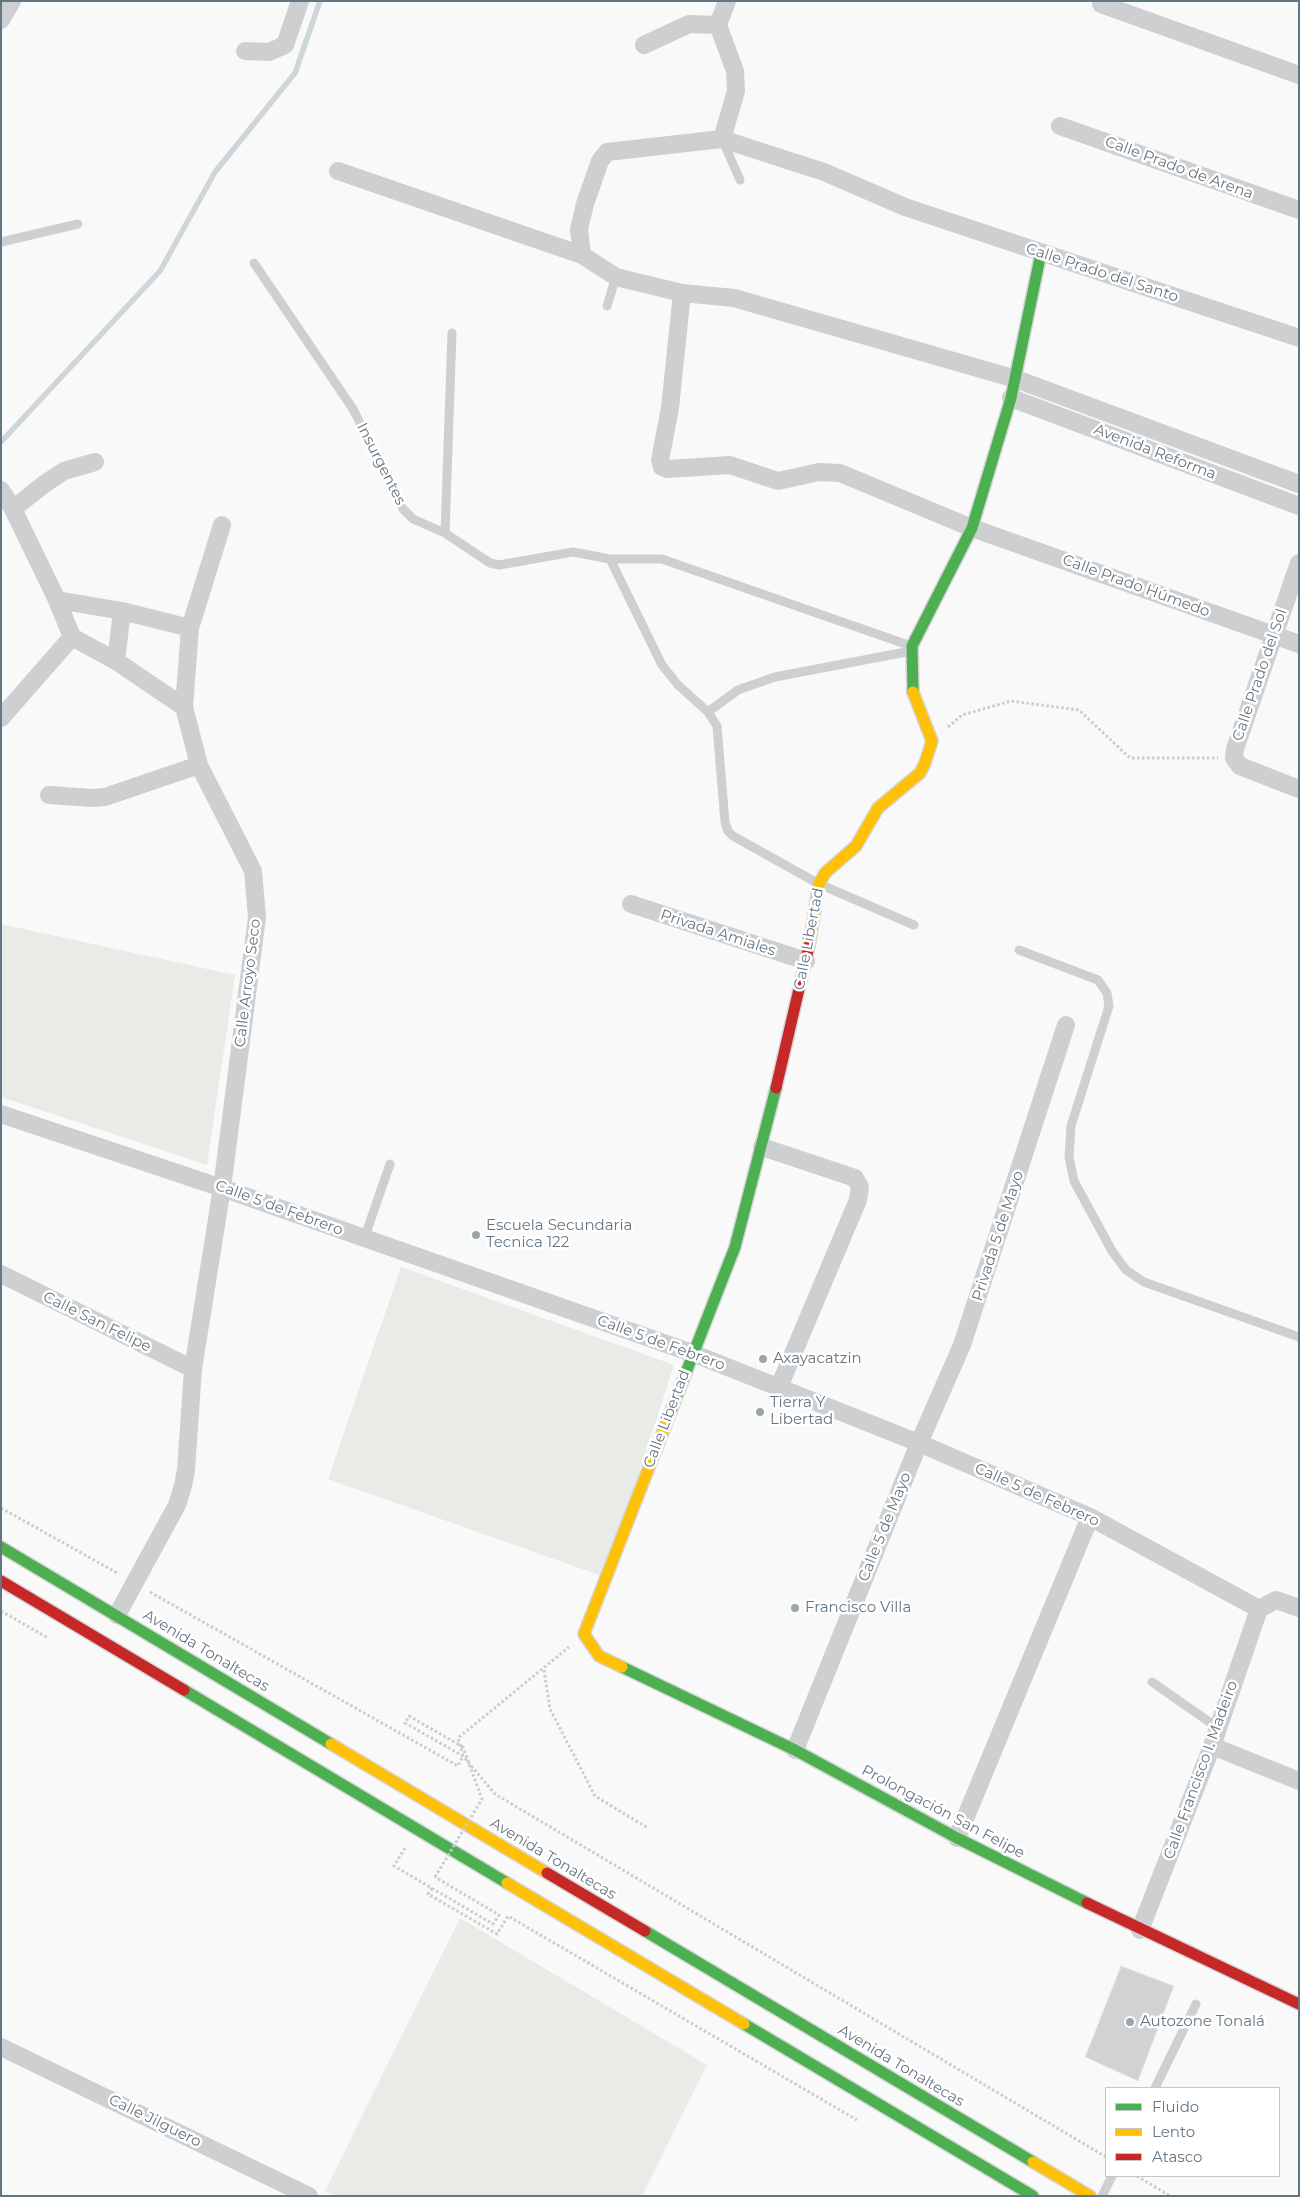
<!DOCTYPE html>
<html>
<head>
<meta charset="utf-8">
<style>
  body { margin:0 }
  #map { position:relative; width:1300px; height:2197px; overflow:hidden; background:#f9f9f9; font-family:Montserrat,sans-serif }
  canvas { display:block }
  .frame { position:absolute; inset:0; border:2px solid #657683; pointer-events:none }
  .legend { position:absolute; left:1105px; top:2087px; width:175px; height:90px; box-sizing:border-box; background:#fff; border:1px solid #c1c8cd; margin:0; padding:6px 9px; list-style:none; font-size:15px; color:#657683 }
  .legend li { display:flex; align-items:center; gap:10px; height:25px }
  .legend b { width:25px; border:1px solid #c1c8cd }
</style>
</head>
<body>
<div id="map">
<canvas width="1300" height="2197"></canvas>
<div class="frame"></div>
<ul class="legend">
<li><b style="height:6px;background:#4caf50"></b>Fluido</li>
<li><b style="height:6px;background:#ffc107"></b>Lento</li>
<li><b style="height:6px;background:#c62828"></b>Atasco</li>
</ul>
</div>
<script>
const ctx = document.querySelector('canvas').getContext('2d');
ctx.lineJoin = 'round';
function fillPath(path, color) {
  ctx.fillStyle = color;
  ctx.fill(path, 'evenodd');
}
function toPath(rows) {
  const path = new Path2D();
  for (const r of rows) {
    path.moveTo(r[0], r[1]);
    for (let i = 2; i < r.length; i += 2) path.lineTo(r[i], r[i + 1]);
  }
  return path;
}
function strokePath(path, color, width, dash) {
  ctx.strokeStyle = color;
  ctx.lineWidth = width;
  ctx.lineCap = dash ? 'butt' : 'round';
  ctx.setLineDash(dash || []);
  ctx.stroke(path);
}
function drawText(font, color, halo, rows, align = 'center') {
  ctx.font = font + ' Montserrat,sans-serif';
  ctx.lineWidth = 5;
  ctx.setLineDash([]);
  ctx.textBaseline = 'middle';
  ctx.strokeStyle = halo;
  ctx.fillStyle = color;
  for (const [text, x, y, turn = 0] of rows) {
    ctx.save();
    ctx.translate(x, y);
    ctx.rotate((+turn || 0) * Math.PI / 180);
    ctx.textAlign = isNaN(turn) ? turn : align;
    if (halo) ctx.strokeText(text, 0, 0);
    ctx.fillText(text, 0, 0);
    ctx.restore();
  }
}
fillPath(toPath([
  [1,924,235,975,207,1165,1,1097],
  [401,1267,674,1365,605,1577,328,1479],
  [460,1918,707,2065,642,2196,334,2196,325,2191]
]), '#e8ebe6');
strokePath(toPath([
  [1,442,160,271,215,172,295,73,320,1]
]), '#ced6d9', 5.5);
const building = toPath([
  [1121,1966,1174,1986,1138,2081,1085,2057,1121,1966]
]);
fillPath(building, '#d0d2d3');
strokePath(building, '#e8e8e8', 1);
const fast = toPath([
  [913,692,912,646,972,528,1011,398,1041,253],
  [669,1416,735,1247,776,1088],
  [1,1547,331,1744],
  [622,1667,795,1750,957,1838,1087,1903],
  [184,1690,507,1883],
  [645,1931,1033,2162],
  [744,2024,1033,2196]
]);
const slow = toPath([
  [809,946,819,884,825,873,856,846,878,808,920,773,925,763,932,741,913,692],
  [622,1667,599,1656,584,1634,669,1416],
  [331,1744,547,1873],
  [507,1883,744,2024],
  [1033,2162,1090,2196]
]);
const jam = toPath([
  [776,1088,809,946],
  [1,1581,184,1690],
  [547,1873,645,1931],
  [1087,1903,1299,2004]
]);
strokePath(fast, '#d5d6d7', 14);
strokePath(slow, '#d5d6d7', 14);
strokePath(jam, '#d5d6d7', 14);
strokePath(toPath([
  [948,727,962,715,1011,701,1079,710,1130,758,1218,758],
  [1,1508,119,1574],
  [150,1592,458,1766,463,1756,458,1738,569,1647],
  [1,1611,48,1638],
  [544,1670,550,1709,595,1796,648,1828],
  [463,1747,409,1716,405,1723,463,1756,495,1794,1106,2157],
  [405,1848,394,1866,493,1924,499,1915,435,1877],
  [432,1888,428,1894,497,1934,508,1916,857,2120],
  [1137,2176,1170,2196]
]), '#cbcccd', 3, [2.5, 2.5]);
strokePath(toPath([
  [723,141,740,180],
  [1,242,78,224],
  [254,263,353,409,403,509,413,519,445,533,490,563,499,565,573,552,610,559,662,559,911,646],
  [607,306,616,277],
  [445,533,452,333],
  [610,559,662,665,678,685,708,712,717,726,725,822,728,831,733,836,819,884,914,925],
  [708,712,738,690,775,677,911,651],
  [1019,950,1098,980,1107,993,1109,1006,1071,1126,1069,1157,1074,1181,1112,1251,1126,1270,1144,1282,1299,1337],
  [364,1239,390,1164],
  [1152,1682,1218,1728],
  [1155,2088,1196,2004],
  [1102,2196,1112,2176]
]), '#cecfd0', 9);
strokePath(toPath([
  [1101,4,1299,75],
  [1,20,12,1],
  [644,45,689,24,718,25],
  [245,51,269,52,285,45,300,1],
  [1060,126,1299,210],
  [722,139,736,91,735,71,718,25,727,1],
  [338,171,582,255],
  [682,293,670,408,660,460,662,467,667,469,730,465,778,481,819,472,840,473,972,528,1299,644],
  [1299,338,905,207,824,172,722,139,607,152,600,161,585,204,579,229,582,255,616,277,682,293,734,298,1016,379,1299,484],
  [1011,398,1299,506],
  [1,490,13,509,57,600,72,637,116,661,184,707],
  [13,509,43,485,64,471,95,462],
  [1299,563,1235,749,1234,758,1240,766,1299,789],
  [57,600,122,611,190,628],
  [116,661,122,611],
  [1,718,72,637],
  [49,795,92,798,105,797,199,765],
  [631,904,806,961],
  [1,1114,222,1188,692,1353,919,1443,1090,1517,1259,1609,1276,1600,1299,1608],
  [762,1147,855,1178,860,1187,858,1200,779,1387],
  [1,1274,193,1369],
  [117,1615,177,1505,183,1486,186,1470,193,1369,222,1188,257,917,253,871,199,765,184,707,190,628,222,525],
  [1212,1746,1299,1781],
  [795,1750,919,1443,962,1345,1066,1025],
  [957,1838,1090,1517],
  [1140,1930,1212,1746,1259,1609],
  [1,2047,309,2196]
]), '#cecfd0', 18);
strokePath(fast, '#4caf50', 11);
strokePath(slow, '#ffc107', 11);
strokePath(jam, '#c62828', 11);
strokePath(toPath([
  [435,1877,482,1799,463,1747]
]), '#cbcccd', 3, [2.5, 2.5]);
for (const [x, y, r, color] of [
  [476,1235,5,"#99a4ac"],
  [763,1359,5,"#99a4ac"],
  [760,1412,5,"#99a4ac"],
  [795,1608,5,"#99a4ac"],
  [1130,2022,5,"#99a4ac"]
]) {
  const dot = new Path2D();
  dot.arc(x, y, r, 0, 2 * Math.PI);
  ctx.fillStyle = color;
  ctx.fill(dot);
  strokePath(dot, '#fff', 2);
}
drawText('15px', '#657683', '#fff', [
  ["Calle Prado de Arena",1179,168,20],
  ["Calle Prado del Santo",1102,273,18],
  ["Avenida Reforma",1155,452,21],
  ["Insurgentes",381,464,63],
  ["Calle Prado Húmedo",1136,586,20],
  ["Calle Prado del Sol",1260,675,-71],
  ["Privada Amiales",718,933,18],
  ["Calle Libertad",809,939,-79],
  ["Calle Arroyo Seco",248,983,-83],
  ["Calle 5 de Febrero",279,1208,20],
  ["Privada 5 de Mayo",998,1236,-72],
  ["Calle San Felipe",97,1322,26],
  ["Calle 5 de Febrero",661,1343,20],
  ["Calle Libertad",667,1419,-69],
  ["Calle 5 de Febrero",1037,1495,24],
  ["Calle 5 de Mayo",885,1527,-68],
  ["Avenida Tonaltecas",206,1651,31],
  ["Calle Francisco I. Madeiro",1201,1770,-70],
  ["Prolongación San Felipe",943,1812,28],
  ["Avenida Tonaltecas",553,1859,31],
  ["Avenida Tonaltecas",901,2066,31],
  ["Calle Jilguero",155,2121,26]
]);
drawText('15px', '#657683', '#fff', [
  ["Escuela Secundaria",486,1226],
  ["Tecnica 122",486,1243],
  ["Axayacatzin",773,1359],
  ["Tierra Y",770,1403],
  ["Libertad",770,1420],
  ["Francisco Villa",805,1608],
  ["Autozone Tonalá",1140,2022]
], 'left');
</script>
</body>
</html>
